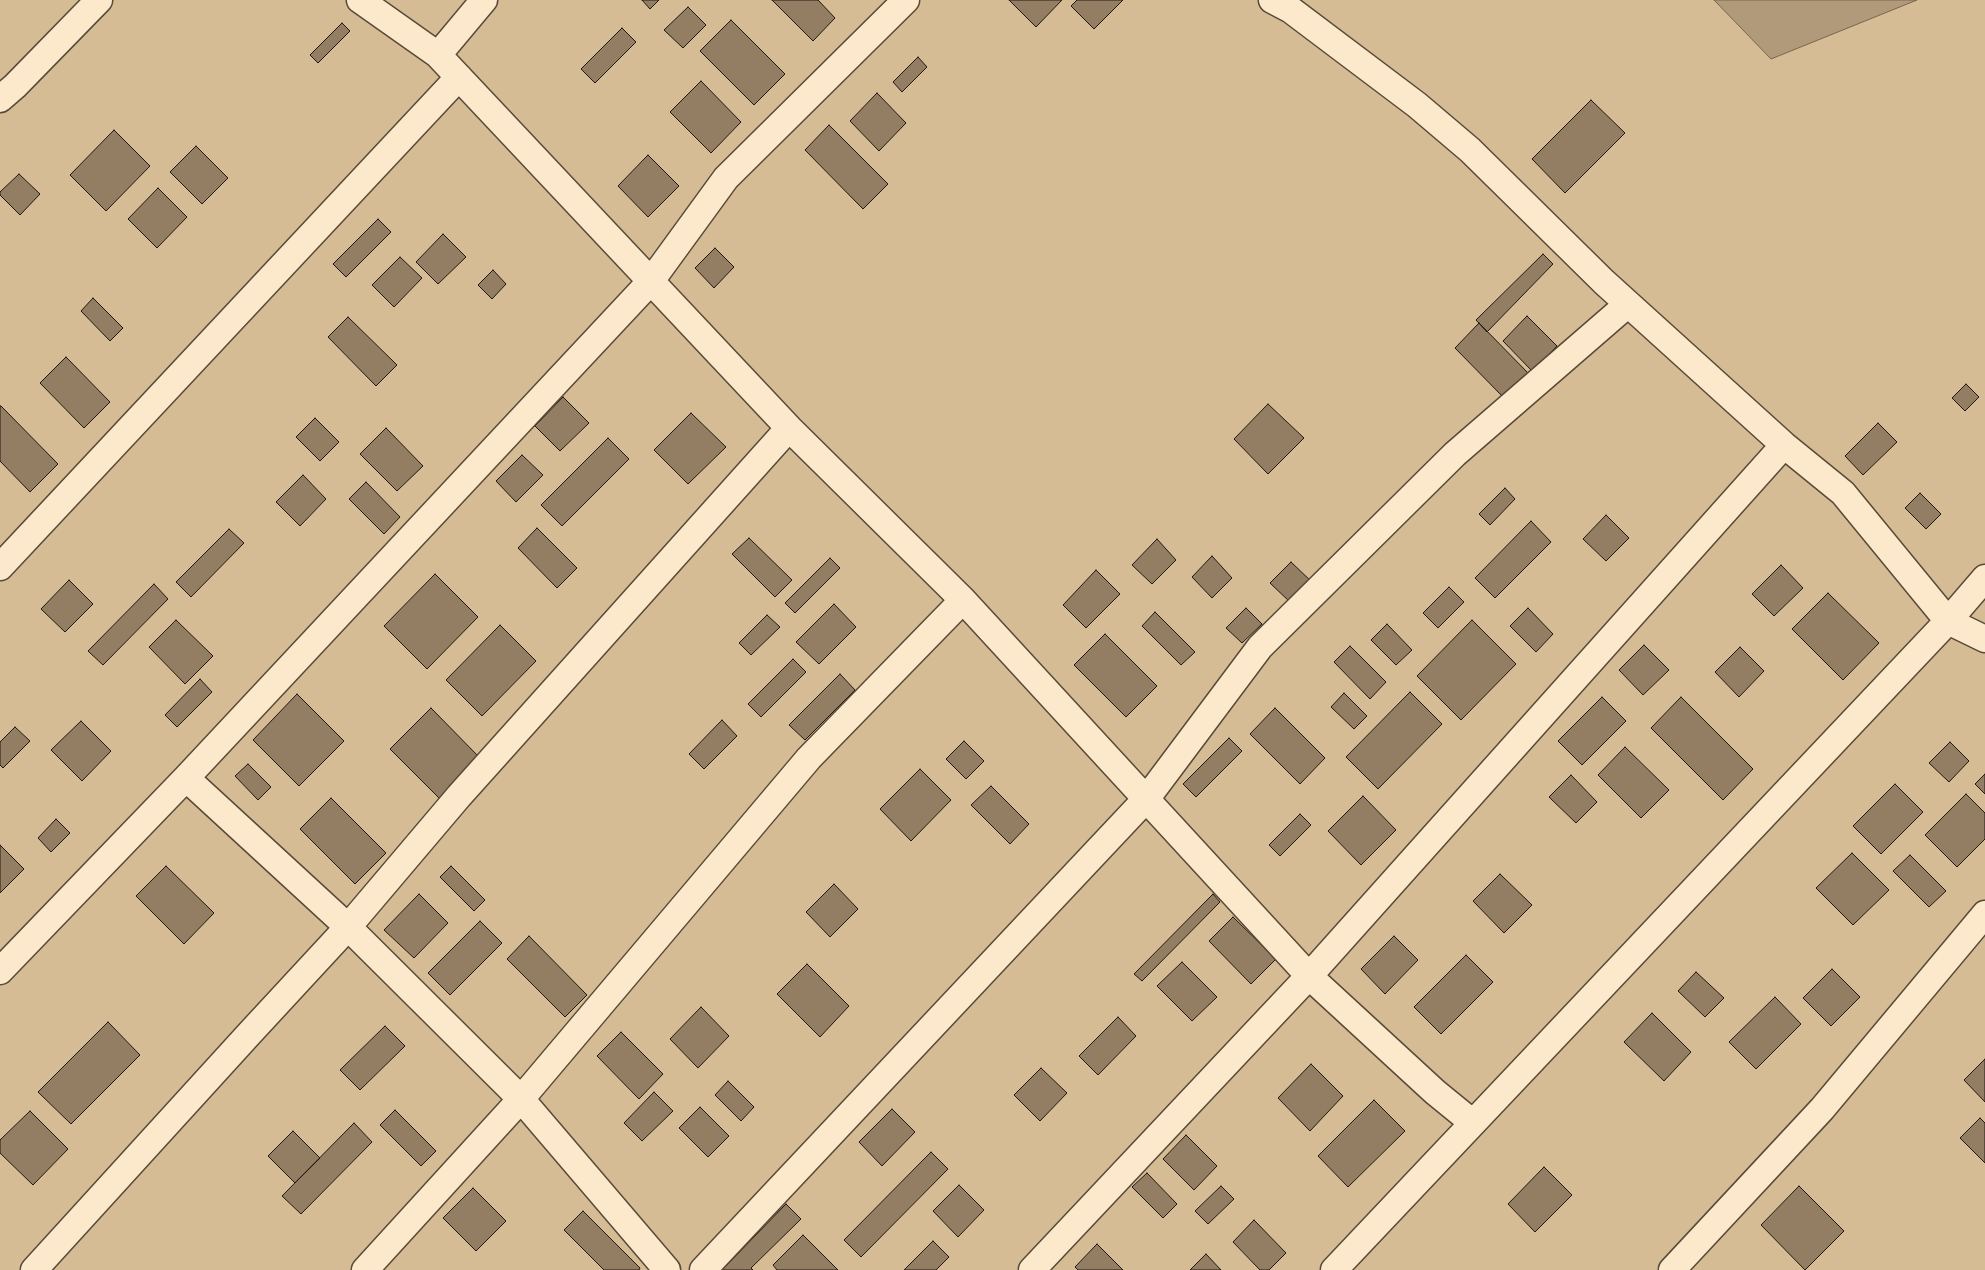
<!DOCTYPE html>
<html>
<head>
<meta charset="utf-8">
<style>
  body { margin:0 }
  canvas { display:block; background:#fbddaf }
</style>
</head>
<body>
<canvas width="1985" height="1270"></canvas>
<script>
const ctx = document.querySelector('canvas').getContext('2d');
ctx.lineJoin = 'round';
function fillPath(path, color) {
  ctx.fillStyle = color;
  ctx.fill(path, 'evenodd');
}
function toPath(rows) {
  const path = new Path2D();
  for (const r of rows) {
    path.moveTo(r[0], r[1]);
    for (let i = 2; i < r.length; i += 2) path.lineTo(r[i], r[i + 1]);
  }
  return path;
}
function strokePath(path, color, width, dash) {
  ctx.strokeStyle = color;
  ctx.lineWidth = width;
  ctx.lineCap = dash ? 'butt' : 'round';
  ctx.setLineDash(dash || []);
  ctx.stroke(path);
}
fillPath(toPath([
  [0,0,1985,0,1985,1270,0,1270]
]), '#d6bc94');
const water = toPath([
  [1714,0,1917,0,1771,59,1714,0]
]);
fillPath(water, '#b19a7a');
strokePath(water, '#786650', 1);
const building = toPath([
  [642,0,659,0,650,9,642,0],
  [772,0,818,0,835,18,813,41,772,0],
  [1009,0,1062,0,1036,27,1009,0],
  [1077,0,1123,0,1094,29,1071,6,1077,0],
  [688,7,706,25,683,48,664,30,688,7],
  [731,20,785,74,754,105,700,51,731,20],
  [342,23,350,31,318,63,310,55,342,23],
  [622,28,636,42,595,83,581,69,622,28],
  [918,57,927,67,902,92,893,82,918,57],
  [701,81,741,122,711,153,670,112,701,81],
  [877,93,906,123,879,151,850,121,877,93],
  [1591,100,1625,133,1565,193,1532,159,1591,100],
  [829,125,888,184,863,209,805,150,829,125],
  [114,130,150,166,106,211,70,175,114,130],
  [196,146,228,178,202,204,170,172,196,146],
  [648,155,679,186,648,217,618,186,648,155],
  [19,174,40,194,20,215,0,195,0,192,19,174],
  [158,188,187,217,157,248,128,219,158,188],
  [378,219,391,232,346,277,333,264,378,219],
  [443,234,466,257,438,284,416,262,443,234],
  [715,248,734,267,714,288,695,268,715,248],
  [1543,254,1553,264,1487,332,1476,320,1543,254],
  [400,257,422,278,394,307,372,285,400,257],
  [493,270,506,284,492,299,478,285,493,270],
  [93,298,123,328,110,341,81,311,93,298],
  [1527,316,1557,346,1532,371,1503,341,1527,316],
  [348,317,397,365,376,386,328,337,348,317],
  [1479,323,1530,375,1505,399,1455,348,1479,323],
  [66,357,110,402,84,428,40,383,66,357],
  [1966,384,1979,397,1965,411,1952,398,1966,384],
  [563,397,589,423,560,451,535,426,563,397],
  [1268,404,1304,438,1268,474,1234,439,1268,404],
  [0,406,1,406,58,464,30,492,0,461,0,406],
  [691,413,726,447,688,484,654,450,691,413],
  [315,418,339,442,320,461,296,437,315,418],
  [1878,423,1897,442,1863,475,1845,456,1878,423],
  [386,428,423,466,397,491,360,454,386,428],
  [608,438,629,459,562,526,541,505,608,438],
  [522,455,543,475,516,502,496,481,522,455],
  [303,475,326,499,300,526,276,502,303,475],
  [366,482,400,517,384,534,349,499,366,482],
  [1505,488,1515,499,1490,525,1479,514,1505,488],
  [1920,493,1941,514,1926,529,1905,508,1920,493],
  [1606,515,1629,538,1606,561,1583,539,1606,515],
  [1531,521,1551,542,1495,598,1475,578,1531,521],
  [537,528,577,568,557,588,518,548,537,528],
  [229,529,244,543,191,597,176,582,229,529],
  [749,538,792,580,775,597,732,554,749,538],
  [1157,539,1176,560,1152,584,1132,565,1157,539],
  [1212,556,1232,578,1212,598,1192,577,1212,556],
  [830,558,840,568,795,613,785,603,830,558],
  [1291,562,1313,583,1292,604,1270,583,1291,562],
  [1781,565,1803,588,1774,616,1752,594,1781,565],
  [1096,570,1120,594,1086,628,1063,605,1096,570],
  [435,574,478,617,427,669,384,626,435,574],
  [69,580,93,604,65,632,41,609,69,580],
  [154,584,168,599,103,665,88,651,154,584],
  [1449,587,1464,602,1438,628,1423,613,1449,587],
  [1828,593,1879,643,1843,680,1792,629,1828,593],
  [834,604,856,627,819,664,796,642,834,604],
  [1246,608,1262,624,1242,643,1226,628,1246,608],
  [1528,608,1553,634,1536,652,1510,626,1528,608],
  [1155,612,1195,652,1181,665,1142,626,1155,612],
  [767,615,780,627,751,655,739,643,767,615],
  [176,620,213,656,185,684,149,647,176,620],
  [1472,620,1516,664,1461,720,1417,676,1472,620],
  [1387,624,1412,650,1396,665,1371,640,1387,624],
  [500,625,536,661,482,716,446,680,500,625],
  [1105,634,1157,686,1126,717,1074,665,1105,634],
  [1644,645,1669,670,1643,695,1619,670,1644,645],
  [1350,646,1386,682,1370,699,1334,662,1350,646],
  [1740,647,1764,671,1739,697,1715,672,1740,647],
  [793,659,806,672,761,717,748,704,793,659],
  [840,674,855,690,805,740,789,725,840,674],
  [200,679,212,692,177,727,165,715,200,679],
  [1410,692,1442,724,1378,789,1346,757,1410,692],
  [1344,693,1367,716,1354,729,1331,707,1344,693],
  [297,694,344,741,299,786,253,740,297,694],
  [1602,697,1626,721,1582,765,1558,741,1602,697],
  [1681,697,1753,769,1723,800,1651,728,1681,697],
  [431,708,480,758,439,798,390,749,431,708],
  [1275,708,1325,758,1300,784,1250,734,1275,708],
  [722,720,737,736,704,769,689,754,722,720],
  [81,721,111,751,82,781,51,750,81,721],
  [15,727,30,741,3,768,0,765,0,742,15,727],
  [1229,738,1242,751,1196,797,1183,784,1229,738],
  [964,741,984,761,966,779,946,759,964,741],
  [1950,742,1969,761,1949,782,1929,763,1950,742],
  [1625,747,1669,790,1641,818,1598,775,1625,747],
  [248,764,271,787,258,800,235,776,248,764],
  [920,769,951,800,911,841,880,809,920,769],
  [1985,774,1985,794,1975,784,1985,774],
  [1571,775,1597,802,1576,823,1549,797,1571,775],
  [1895,784,1923,812,1881,854,1853,826,1895,784],
  [991,786,1029,824,1010,844,971,805,991,786],
  [1966,794,1985,813,1985,839,1957,867,1925,835,1966,794],
  [1363,796,1396,830,1361,865,1328,831,1363,796],
  [331,798,386,853,355,884,300,829,331,798],
  [1300,814,1311,825,1280,856,1269,845,1300,814],
  [56,819,70,833,51,852,38,838,56,819],
  [0,845,24,869,0,893,0,845],
  [1852,853,1889,890,1853,925,1816,888,1852,853],
  [1910,855,1946,891,1929,907,1893,871,1910,855],
  [166,866,214,913,184,944,136,896,166,866],
  [451,866,485,900,474,911,440,877,451,866],
  [1500,874,1532,905,1504,933,1473,901,1500,874],
  [834,884,858,909,830,937,806,912,834,884],
  [419,894,448,923,414,958,384,930,419,894],
  [1213,894,1220,902,1142,981,1134,974,1213,894],
  [1233,917,1276,959,1251,984,1209,941,1233,917],
  [480,921,502,943,450,995,428,973,480,921],
  [529,936,587,995,565,1017,507,959,529,936],
  [1394,936,1418,960,1385,994,1361,969,1394,936],
  [1466,955,1493,982,1441,1034,1414,1007,1466,955],
  [1182,962,1217,997,1192,1021,1157,986,1182,962],
  [807,964,849,1006,820,1037,777,994,807,964],
  [1832,969,1860,997,1831,1026,1803,998,1832,969],
  [1696,972,1724,998,1705,1017,1678,991,1696,972],
  [1775,997,1801,1024,1756,1069,1729,1042,1775,997],
  [701,1007,729,1036,698,1068,670,1039,701,1007],
  [1652,1013,1691,1052,1664,1081,1624,1042,1652,1013],
  [1118,1017,1136,1036,1098,1075,1079,1056,1118,1017],
  [108,1022,140,1055,71,1124,38,1092,108,1022],
  [385,1026,405,1046,360,1090,340,1070,385,1026],
  [621,1032,663,1074,639,1099,597,1056,621,1032],
  [1985,1059,1985,1102,1964,1080,1985,1059],
  [1311,1064,1343,1096,1310,1131,1278,1098,1311,1064],
  [1041,1068,1067,1093,1040,1121,1014,1095,1041,1068],
  [728,1081,754,1107,741,1121,715,1095,728,1081],
  [654,1092,673,1111,642,1141,624,1123,654,1092],
  [1374,1100,1405,1131,1348,1187,1318,1156,1374,1100],
  [700,1107,729,1136,708,1157,679,1128,700,1107],
  [892,1109,915,1132,882,1166,859,1142,892,1109],
  [395,1110,436,1151,421,1166,380,1125,395,1110],
  [30,1111,68,1149,33,1185,0,1153,0,1140,30,1111],
  [1980,1118,1985,1123,1985,1163,1960,1138,1980,1118],
  [354,1123,372,1142,301,1214,282,1196,354,1123],
  [293,1131,320,1158,295,1183,268,1156,293,1131],
  [1186,1135,1217,1166,1194,1190,1163,1159,1186,1135],
  [931,1152,948,1169,861,1257,844,1240,931,1152],
  [1544,1167,1572,1195,1535,1232,1508,1204,1544,1167],
  [1147,1173,1177,1204,1163,1218,1132,1187,1147,1173],
  [959,1185,984,1210,958,1237,933,1211,959,1185],
  [1221,1186,1234,1199,1208,1224,1195,1211,1221,1186],
  [1799,1186,1844,1231,1805,1270,1761,1225,1799,1186],
  [473,1188,506,1221,476,1251,443,1218,473,1188],
  [786,1204,801,1219,751,1268,753,1270,722,1270,786,1204],
  [583,1211,640,1268,639,1270,604,1270,564,1230,583,1211],
  [1254,1220,1286,1253,1269,1270,1260,1270,1233,1242,1254,1220],
  [803,1235,838,1270,777,1270,773,1265,803,1235],
  [933,1241,949,1257,936,1270,904,1270,933,1241],
  [1097,1244,1123,1270,1078,1270,1075,1267,1097,1244],
  [1206,1254,1221,1270,1190,1270,1206,1254]
]);
fillPath(building, '#937e64');
strokePath(building, '#221812', 1);
const minor = toPath([
  [360,0,438,55,789,428,963,600,1309,976,1435,1092,1473,1123,1948,621,1985,578],
  [1272,0,1291,10,1417,105,1470,150,1604,282,1784,445,1843,493,1948,621,1985,639],
  [438,55,484,0],
  [0,99,15,86,99,0],
  [0,567,459,77],
  [186,778,348,927,521,1099,667,1270],
  [0,971,186,778,651,281,726,178,906,0],
  [34,1270,249,1034,348,927,459,796,789,428],
  [365,1270,521,1099,809,758,963,600],
  [703,1270,1147,798,1260,647,1455,454,1628,304],
  [1032,1270,1309,976,1784,445],
  [1334,1270,1473,1123],
  [1672,1270,1822,1109,1985,914]
]);
strokePath(minor, '#584939', 29);
strokePath(minor, '#fce9cb', 26);
</script>
</body>
</html>
